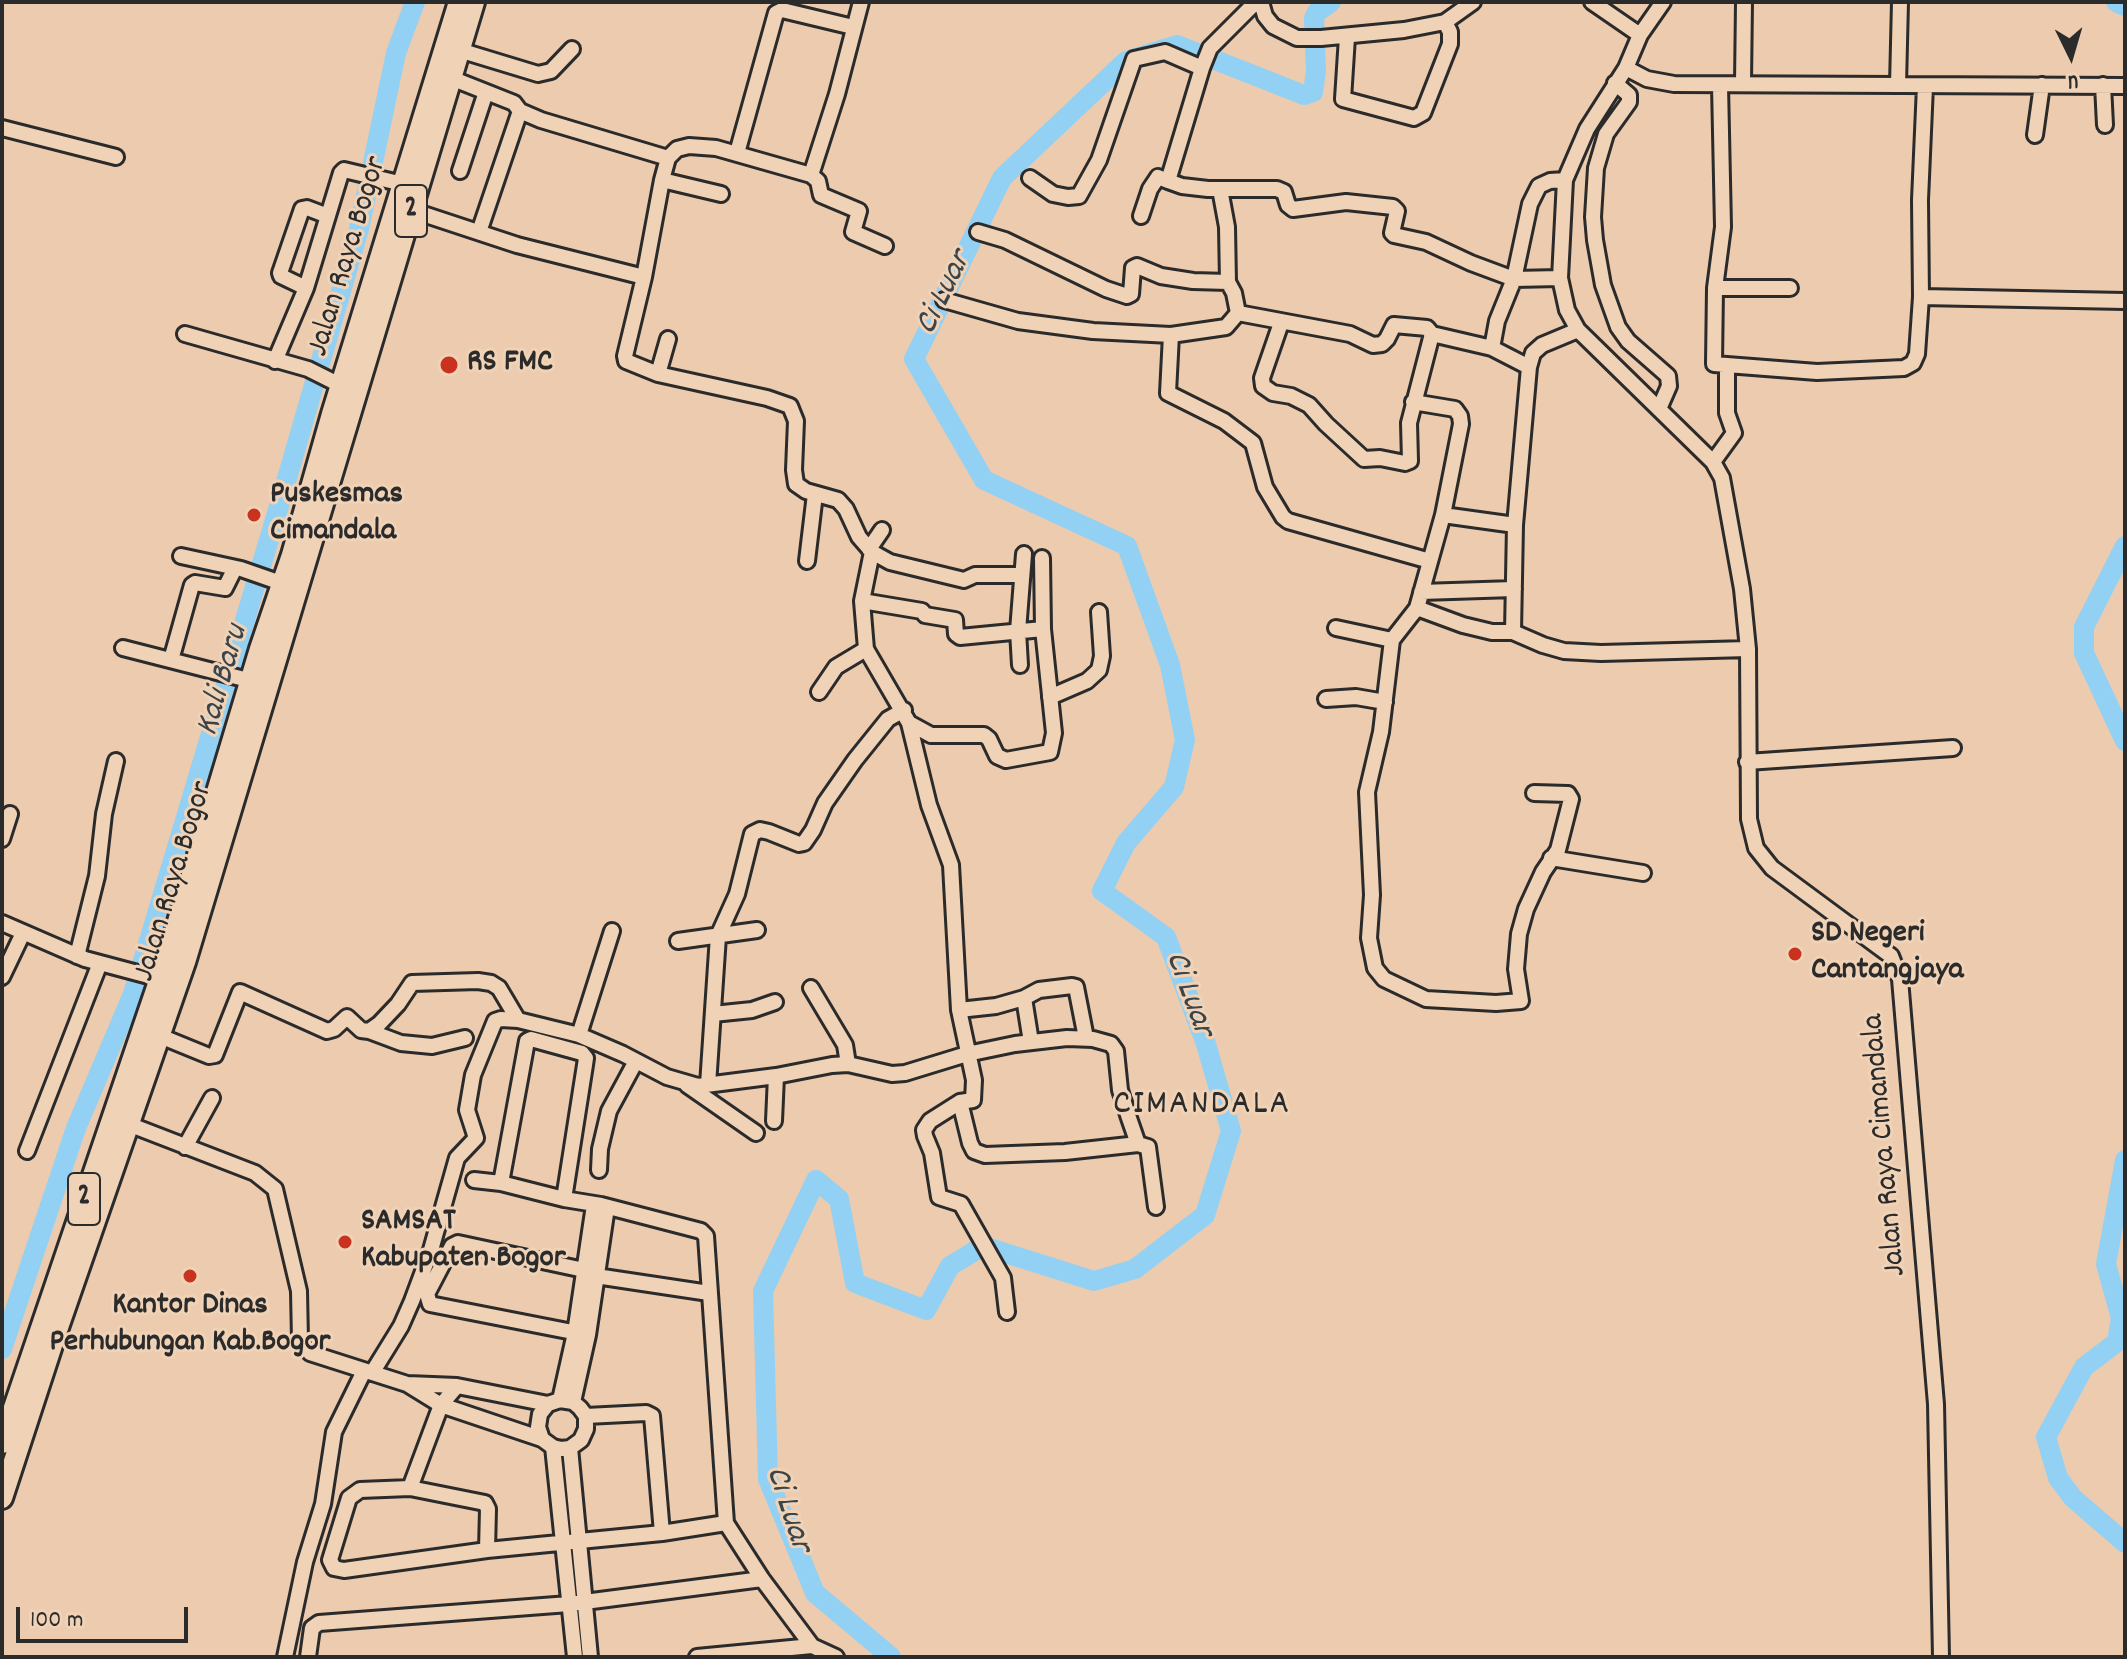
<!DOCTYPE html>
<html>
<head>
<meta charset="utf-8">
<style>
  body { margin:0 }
  #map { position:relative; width:2127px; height:1659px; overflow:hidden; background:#eccbae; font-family:Dekko,sans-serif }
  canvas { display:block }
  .frame { position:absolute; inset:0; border:4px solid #2b2b2b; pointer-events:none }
  .north { position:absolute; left:2031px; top:16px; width:80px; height:80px; -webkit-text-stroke:6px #f0d2b6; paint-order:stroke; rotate:175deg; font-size:22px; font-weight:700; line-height:32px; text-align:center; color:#2b2b2b }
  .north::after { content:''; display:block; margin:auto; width:28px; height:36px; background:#2b2b2b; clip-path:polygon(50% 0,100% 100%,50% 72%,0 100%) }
  .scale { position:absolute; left:16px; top:1607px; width:172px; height:36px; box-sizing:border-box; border:4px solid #2b2b2b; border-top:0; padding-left:10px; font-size:24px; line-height:28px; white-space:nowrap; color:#2b2b2b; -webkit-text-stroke:6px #f0d2b6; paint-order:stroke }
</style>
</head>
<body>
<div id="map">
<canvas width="2127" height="1659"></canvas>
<div class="frame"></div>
<div class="north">U</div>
<div class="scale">100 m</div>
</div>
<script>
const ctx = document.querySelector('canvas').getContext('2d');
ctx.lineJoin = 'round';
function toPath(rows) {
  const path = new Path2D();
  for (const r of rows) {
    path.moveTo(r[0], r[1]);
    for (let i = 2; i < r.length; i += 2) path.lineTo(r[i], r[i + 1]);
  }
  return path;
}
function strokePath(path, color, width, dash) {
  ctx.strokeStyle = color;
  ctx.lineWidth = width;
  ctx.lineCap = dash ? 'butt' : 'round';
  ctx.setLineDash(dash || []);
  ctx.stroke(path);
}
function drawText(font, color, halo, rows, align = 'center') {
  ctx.font = font + ' Dekko,sans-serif';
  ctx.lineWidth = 6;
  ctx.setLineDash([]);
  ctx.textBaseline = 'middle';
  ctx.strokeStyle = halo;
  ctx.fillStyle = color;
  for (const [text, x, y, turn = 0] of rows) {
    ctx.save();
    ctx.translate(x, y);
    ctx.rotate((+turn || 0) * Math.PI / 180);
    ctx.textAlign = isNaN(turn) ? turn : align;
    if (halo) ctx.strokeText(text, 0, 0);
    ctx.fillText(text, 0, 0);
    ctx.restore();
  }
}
strokePath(toPath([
  [2116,2,2125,6],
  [2125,546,2084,627,2084,653,2125,741],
  [2125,1160,2106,1264,2121,1318,2117,1342,2084,1367,2046,1437,2058,1478,2073,1498,2125,1543],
  [2,1349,76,1128,133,994,277,513,359,229,396,53,415,2],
  [891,1657,815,1593,768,1479,763,1291,816,1180,839,1199,855,1283,926,1310,950,1266,983,1246,1094,1281,1135,1269,1205,1215,1231,1131,1206,1044,1166,937,1102,891,1126,843,1174,787,1185,740,1170,665,1127,546,984,480,914,359,1002,178,1126,61,1177,45,1304,95,1313,92,1316,71,1314,18,1317,12,1331,2]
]), '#93d1f4', 20);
const minor = toPath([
  [1256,2,1210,48,1202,68,1168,181,1182,186,1208,189,1277,189,1284,192,1288,205,1293,209,1346,202,1393,207,1397,211,1392,233,1394,235,1426,242,1471,263,1514,279,1560,278],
  [1261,2,1265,16,1273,26,1297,38,1321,38,1404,30,1445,22,1473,2],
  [1592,2,1640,35],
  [1663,2,1640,35,1626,68,1587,129,1565,180,1560,278,1567,310,1578,330,1713,462,1722,478,1742,589,1748,649,1749,819,1756,848,1772,868,1891,956,1900,979,1936,1404,1941,1657],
  [1347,37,1343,99,1414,118,1423,113,1450,44,1450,32,1445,22],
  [459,50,538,74,551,71,572,49],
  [1626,68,1647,79,1674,84,2125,86],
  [451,78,514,103,520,111],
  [1615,83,1629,95,1629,102,1606,134,1596,168,1593,217,1595,240,1603,285,1618,327,1628,341,1668,376,1669,386,1659,409],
  [1743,83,1744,2],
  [1720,85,1723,227,1715,288,1714,364,1817,372,1904,368,1913,363,1917,354,1921,297,1920,200,1925,86],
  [1898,85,1900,2],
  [2103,85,2105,125],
  [2,128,116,157],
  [2035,135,2042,85],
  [737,153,776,13,782,10,853,27],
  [460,171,486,92],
  [811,175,837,94,861,2],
  [1030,178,1053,194,1068,197,1079,196,1099,160,1134,59,1165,52,1202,68],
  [662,180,721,194],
  [1220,189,1227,227,1228,282],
  [411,210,517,245,644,277],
  [1141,216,1150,189,1158,177,1168,181],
  [479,232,520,111,541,120,668,158],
  [978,232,1005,240,1106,289,1127,296,1131,294,1133,268,1137,266,1161,276,1193,281,1228,282],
  [885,246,853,232,859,211,821,195,818,181,811,175,716,148,689,146,677,149,668,158,662,180,644,277,625,356,626,361,658,374,767,398,790,406,796,421,794,470,796,484,806,491,838,500,846,509,859,537,872,552,862,601,866,649,909,723,929,805,951,865,959,1010,974,1080,973,1100,960,1102,930,1121,924,1130,925,1136,932,1153,939,1197,961,1204,1003,1278,1007,1312],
  [1228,282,1234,293,1238,313],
  [306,288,281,276,280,273,302,209,307,208,328,216],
  [1715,288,1790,288],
  [1921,297,2125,301],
  [944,300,1018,321,1093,331,1171,335,1226,327,1238,313],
  [1238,313,1350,334,1373,345,1382,344,1387,339,1394,325,1427,328,1432,334,1492,348,1529,367],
  [1281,323,1262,378,1263,386,1273,393,1291,396,1309,405,1326,424,1364,459,1380,458,1405,463,1410,461,1409,423,1432,334],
  [1578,330,1542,345,1533,353,1529,367,1515,525,1513,632,1543,645,1564,651,1601,653,1748,649],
  [185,334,308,369,342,386],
  [1171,335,1168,393,1224,421,1253,443,1265,487,1283,517,1288,521,1430,561],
  [1492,348,1497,321,1514,279,1530,204,1539,186,1550,181,1565,180],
  [275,361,306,288,341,173,344,170,403,184],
  [658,374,668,339],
  [1413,402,1455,409,1460,416,1461,424,1443,515,1417,608,1392,640,1381,732,1367,792,1372,895,1369,938,1375,968,1384,979,1426,999,1496,1003,1521,1001,1516,969,1519,934,1526,909,1543,872,1558,850,1571,799,1568,794,1534,793],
  [1713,462,1734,433,1727,413,1727,365],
  [1443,515,1515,525],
  [869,549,882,530],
  [872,552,890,562,964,580,975,575,1020,575],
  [181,556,241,569,284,584],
  [807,561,815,494],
  [1421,592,1514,589],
  [862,601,922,611,925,615,955,620,956,634,960,637,1043,629],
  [1417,608,1463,625,1492,632,1513,632],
  [1336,628,1392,640],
  [123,648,252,681],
  [171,660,192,585,195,583,225,588,235,568],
  [1020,665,1018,631,1024,554],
  [819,692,836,667,866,649],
  [1050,697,1087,681,1099,670,1102,656,1099,612],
  [1326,699,1356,697,1385,702],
  [909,723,931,735,984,735,989,739,997,756,1006,760,1050,752,1054,733,1043,629,1042,558],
  [1747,762,1953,748],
  [2,839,10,814],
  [1551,858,1643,873],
  [2,923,85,959,160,979],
  [678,941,757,930],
  [77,956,97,876,104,814,116,761],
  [2,977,23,933],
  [811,988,845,1045,848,1064],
  [959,1010,996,1006,1024,998],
  [713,1014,752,1010,775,1002],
  [369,1031,401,1043,432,1046,465,1038],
  [579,1035,612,931],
  [160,1036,209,1056,215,1055,240,992,327,1031,334,1029,347,1017,361,1030,369,1031,379,1024,398,1004,412,983,478,981,491,983,499,988,518,1020,579,1035,623,1054,667,1077,698,1086,776,1076,832,1065,848,1064,892,1074,905,1073,967,1054,1015,1044,1067,1038,1093,1039,1111,1044,1116,1051,1120,1090,1129,1118,1138,1144,1148,1147,1156,1207],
  [1031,1042,1024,998,1039,990,1072,986,1076,987,1086,1038],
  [687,1085,756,1133],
  [708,1085,718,936,737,894,752,834,760,830,769,832,799,844,804,843,813,830,825,803,855,760,888,719,904,710],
  [960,1102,970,1143,974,1151,985,1155,1065,1152,1138,1144],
  [774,1121,776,1076],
  [123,1122,255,1173,275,1189,299,1291,300,1340,310,1353,407,1384,441,1405,542,1439],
  [185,1147,212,1098],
  [27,1151,100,963],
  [599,1170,600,1149,609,1111,636,1061],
  [474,1180,501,1183,564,1199],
  [501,1183,527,1041,531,1039,582,1053,586,1058,585,1065,564,1199,601,1205,701,1231,706,1236,726,1523,762,1579,812,1646,836,1657],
  [588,1335,430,1304,427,1294,452,1246,458,1243,584,1270,596,1276,709,1293],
  [372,1373,401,1326,412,1301,431,1250,457,1158,476,1138,467,1110,473,1075,495,1021,501,1019,518,1020],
  [408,1384,457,1386,548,1404,560,1400,573,1402,580,1408,586,1416,586,1429,581,1440,570,1448,561,1449,553,1447,542,1439,538,1427,540,1414,548,1404],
  [457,1386,441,1405,410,1488,360,1490,349,1498,330,1560,334,1568,344,1570,487,1550,662,1533],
  [560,1400,575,1333,594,1205],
  [573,1402,588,1335,607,1207],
  [586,1416,646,1413,652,1416,662,1533,726,1523],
  [553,1447,575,1657],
  [570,1448,590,1657],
  [410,1488,485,1503,488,1509,487,1550],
  [285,1657,305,1562,323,1504,334,1432,364,1371],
  [308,1657,312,1628,319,1623,569,1604,762,1579],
  [697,1657,812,1646]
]);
const highway = toPath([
  [2,1443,168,955,260,649,292,555,332,414,459,2],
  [2,1498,54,1339,185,962,474,2]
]);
strokePath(minor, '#2b2b2b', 20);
strokePath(highway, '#2b2b2b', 26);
strokePath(minor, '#f0d2b6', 14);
strokePath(highway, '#f0d2b6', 20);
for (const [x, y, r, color] of [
  [449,365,10,"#c8321e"],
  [254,515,8,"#c8321e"],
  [1795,954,8,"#c8321e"],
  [345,1242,8,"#c8321e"],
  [190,1276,8,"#c8321e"]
]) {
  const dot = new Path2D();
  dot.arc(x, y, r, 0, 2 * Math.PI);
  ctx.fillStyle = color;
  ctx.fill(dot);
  strokePath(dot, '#f0d2b6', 3);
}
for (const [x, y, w] of [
  [411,211,32],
  [84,1199,32]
]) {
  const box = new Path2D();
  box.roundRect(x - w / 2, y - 26, w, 52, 6);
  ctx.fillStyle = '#f0d2b6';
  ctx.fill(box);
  strokePath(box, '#2b2b2b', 2);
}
drawText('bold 30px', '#2b2b2b', null, [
  ["2",411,211],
  ["2",84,1199]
]);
drawText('32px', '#2b2b2b', '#f0d2b6', [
  ["Jalan Raya Bogor",350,257,-73],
  ["Jalan Raya Bogor",176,882,-73],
  ["Jalan Raya Cimandala",1887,1145,-95]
]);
drawText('bold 32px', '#2b2b2b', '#f0d2b6', [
  ["RS FMC",467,365],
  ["Puskesmas",270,497],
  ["Cimandala",270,534],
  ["SD Negeri",1811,936],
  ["Cantangjaya",1811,973],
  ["SAMSAT",361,1224],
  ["Kabupaten Bogor",361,1261],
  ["Kantor Dinas",190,1308,"center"],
  ["Perhubungan Kab.Bogor",190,1345,"center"]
], 'left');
drawText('italic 34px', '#3b4449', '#f0d2b6', [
  ["Ci Luar",946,294,-64],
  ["Kali Baru",225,681,-74],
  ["Ci Luar",1187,995,70],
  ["Ci Luar",786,1510,72]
]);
ctx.letterSpacing = '2px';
drawText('36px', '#2b2b2b', '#f0d2b6', [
  ["CIMANDALA",1202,1107]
]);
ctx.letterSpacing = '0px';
</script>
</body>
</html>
